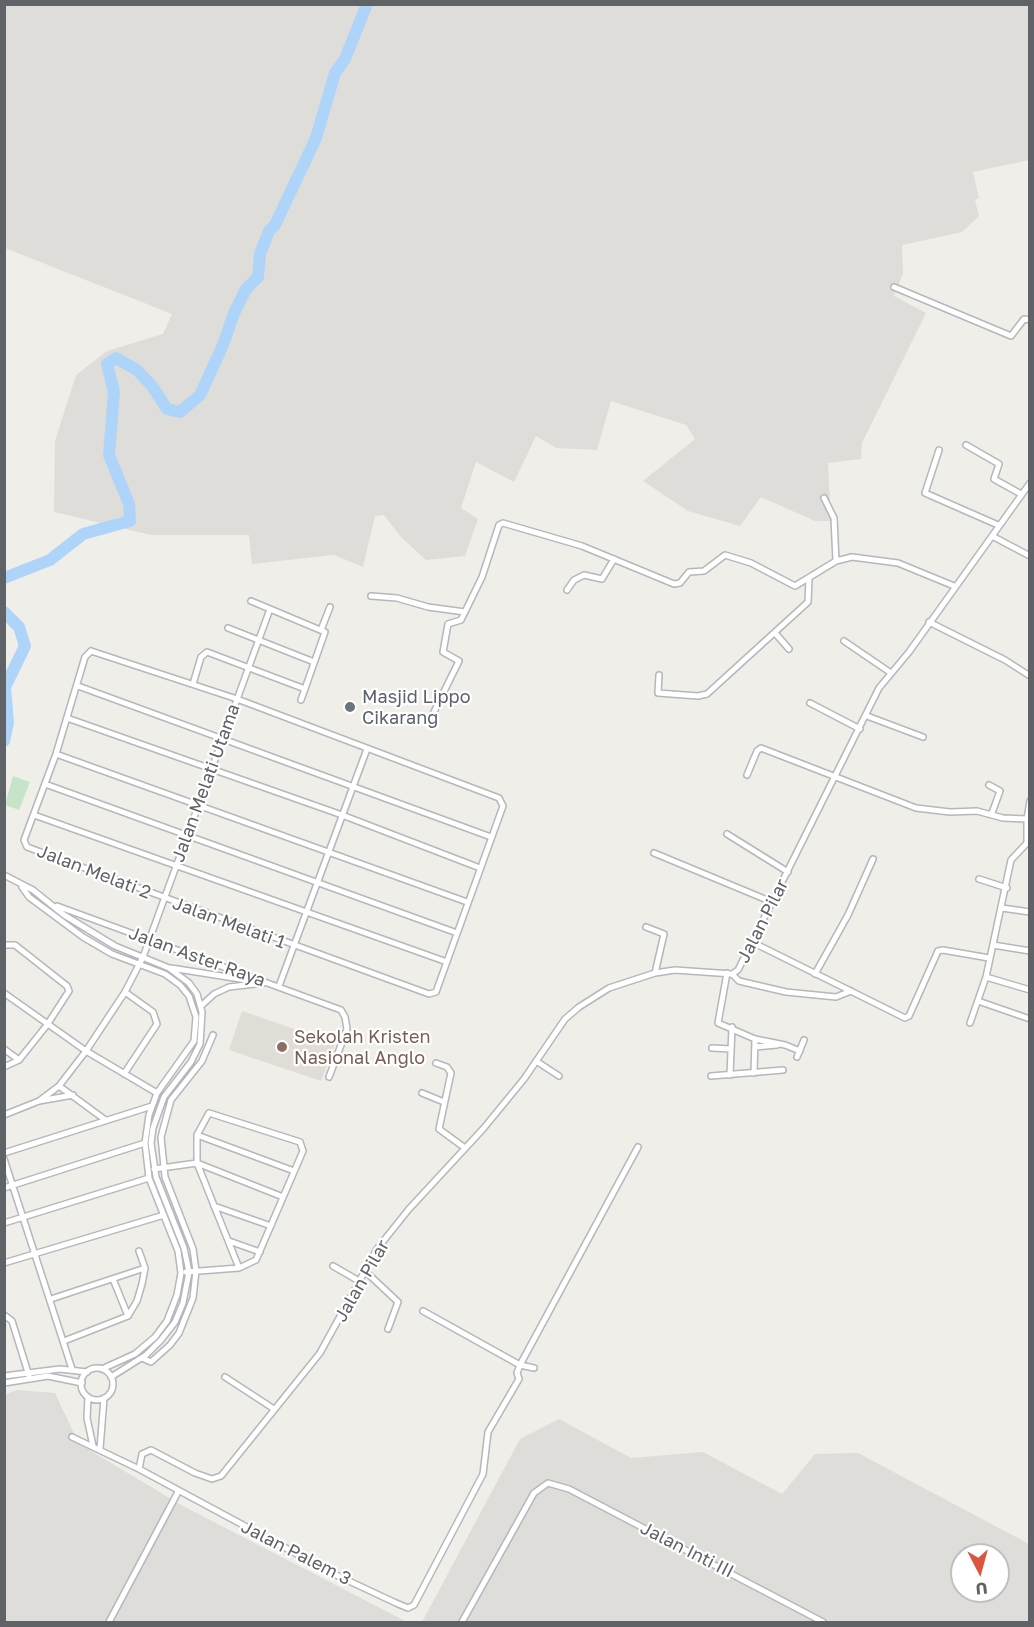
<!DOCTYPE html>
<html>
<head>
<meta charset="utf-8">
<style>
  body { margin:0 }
  #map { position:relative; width:1034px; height:1627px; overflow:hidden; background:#f0eee8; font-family:"Golos Text",sans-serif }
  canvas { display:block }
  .frame { position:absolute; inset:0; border:6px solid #5f6266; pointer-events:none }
  .north { position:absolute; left:950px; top:1543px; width:60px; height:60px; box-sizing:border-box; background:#fff; border:2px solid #bfc0c2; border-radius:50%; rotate:174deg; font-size:16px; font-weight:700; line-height:24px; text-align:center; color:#5f6266 }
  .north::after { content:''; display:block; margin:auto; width:21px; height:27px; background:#dd5440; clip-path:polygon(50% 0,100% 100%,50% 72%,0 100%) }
</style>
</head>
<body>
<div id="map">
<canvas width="1034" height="1627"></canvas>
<div class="frame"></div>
<div class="north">U</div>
</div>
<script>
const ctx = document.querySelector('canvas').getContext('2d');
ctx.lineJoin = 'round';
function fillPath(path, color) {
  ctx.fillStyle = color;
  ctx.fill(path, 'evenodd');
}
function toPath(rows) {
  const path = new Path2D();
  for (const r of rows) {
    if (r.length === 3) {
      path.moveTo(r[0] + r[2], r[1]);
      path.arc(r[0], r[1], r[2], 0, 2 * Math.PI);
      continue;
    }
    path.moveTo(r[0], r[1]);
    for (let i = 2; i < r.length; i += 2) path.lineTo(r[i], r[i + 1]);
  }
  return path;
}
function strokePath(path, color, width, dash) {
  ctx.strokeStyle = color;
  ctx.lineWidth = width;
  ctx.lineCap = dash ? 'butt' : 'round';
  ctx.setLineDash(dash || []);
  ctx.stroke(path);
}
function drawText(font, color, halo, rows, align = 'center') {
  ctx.font = font + ' "Golos Text",sans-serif';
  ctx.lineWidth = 4.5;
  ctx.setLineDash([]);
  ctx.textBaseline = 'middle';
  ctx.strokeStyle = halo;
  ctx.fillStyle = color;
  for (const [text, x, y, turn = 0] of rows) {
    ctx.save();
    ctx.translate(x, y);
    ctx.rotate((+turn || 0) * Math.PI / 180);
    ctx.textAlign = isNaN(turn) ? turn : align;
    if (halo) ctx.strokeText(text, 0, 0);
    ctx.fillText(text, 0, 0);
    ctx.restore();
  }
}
fillPath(toPath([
  [4,5,1029,5,1029,160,973,172,979,198,975,200,979,216,962,232,902,245,903,273,894,296,926,313,862,443,861,459,828,463,831,521,815,521,761,497,740,526,688,511,643,481,695,439,686,425,611,401,597,450,556,448,536,436,514,482,476,462,461,508,478,519,465,556,426,560,401,537,384,515,375,516,363,567,334,555,252,564,249,535,151,535,54,512,55,441,76,375,107,351,163,334,172,314,5,248],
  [17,1390,55,1393,79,1444,183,1506,407,1622,5,1622,4,1395],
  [559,1419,631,1458,703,1452,782,1494,815,1454,858,1453,1029,1544,1029,1622,422,1622,520,1439],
  [962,1555,998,1555,998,1591,962,1591]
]), '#dfddd9');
fillPath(toPath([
  [242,1011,335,1043,321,1081,229,1050]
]), '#dfddd6');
fillPath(toPath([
  [13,776,30,782,19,810,5,805]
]), '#c6e5c8');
strokePath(toPath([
  [4,578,50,560,83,534,130,521,129,504,109,455,114,392,107,364,116,358,137,370,152,386,167,409,180,412,200,395,223,345,234,313,246,289,258,277,260,254,269,231,275,225,316,138,335,73,345,59,367,4],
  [4,612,19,627,25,646,5,687,8,723,4,741]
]), '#aed5f9', 12);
const minor = toPath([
  [894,287,1011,336,1024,319,1030,320],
  [966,445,999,464,994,479,1021,494],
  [939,450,925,493,998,525],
  [824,498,834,518,836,561],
  [992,536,1030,556],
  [567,590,574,580,584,575,602,579,614,559],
  [371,596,397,598,428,607,465,612],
  [251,601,325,632,301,700],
  [929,622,1005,660,1030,676],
  [228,628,314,662],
  [321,630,330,607],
  [775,633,789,649],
  [844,641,891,673],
  [91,651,237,699,499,798,503,806,436,992,429,994,27,847,24,840,56,754,85,657,91,651],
  [659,675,658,693,698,696,707,694,808,602,809,579],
  [193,684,201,657,207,652,305,689],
  [78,686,491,837],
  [810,703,860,729],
  [434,712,459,661,443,652,448,624,461,620,482,577,499,525,503,523,582,546,674,584,680,583,689,572,704,571,725,555,751,563,795,586,836,561,852,557,898,563,954,586],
  [867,716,923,737],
  [67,718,342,815,480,868],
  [56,754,467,902],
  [747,775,757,751,761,748,916,808,950,812,977,811,1003,818,1027,819,1027,843,1011,860,986,977,970,1023],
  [45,784,457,933],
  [989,785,1000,791,992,813],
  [34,815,447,962],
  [1027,819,1030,801],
  [727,834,788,872],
  [654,853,772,902],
  [4,875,33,890,64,915,115,946,169,968,189,983,197,994,202,1012,200,1044,191,1062,164,1097,153,1128,151,1143,156,1177,184,1248,189,1272,183,1303,175,1322,161,1340,146,1355,111,1377],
  [979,879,1007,888],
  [22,887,29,897,83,937,112,954,165,974,180,985,189,996,196,1017,194,1041,157,1093,149,1115,145,1143,149,1178,178,1251,181,1273,177,1295,167,1321,155,1337,135,1354,102,1369],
  [57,906,341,1010,345,1017,347,1029,329,1077],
  [1002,908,1030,912],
  [646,927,664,934,655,973],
  [754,943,905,1018,909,1016,938,951,943,950,989,958],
  [4,945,15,945,67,986,69,991,47,1025,19,1060,4,1067],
  [993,945,1030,951],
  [171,968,253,981],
  [727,973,718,1023,755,1039,785,1045,800,1051],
  [732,974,739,981,786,992,836,997,851,991],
  [815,974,848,915,873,859],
  [986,977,1030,990],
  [279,986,367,749],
  [4,993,86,1051,157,1093],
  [978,1001,1030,1019],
  [201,1006,214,994,229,987,264,983],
  [755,1047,777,1045],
  [712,1048,731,1049],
  [4,1049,19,1060],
  [797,1057,804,1040],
  [536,1061,559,1076],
  [436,1063,447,1067,451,1073,439,1129,465,1148],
  [754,1073,755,1039],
  [124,1074,157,1024,153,1012,125,992],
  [730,1075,732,1027],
  [711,1076,783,1070],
  [59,1086,104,1119],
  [422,1093,444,1102],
  [39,1101,59,1086,86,1051,125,992,143,957,270,609],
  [4,1115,39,1101,73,1095],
  [197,1135,294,1171],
  [4,1153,152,1106],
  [4,1159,72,1369],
  [154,1169,197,1163,283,1197],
  [4,1188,145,1143],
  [214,1206,271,1226],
  [4,1223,149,1178],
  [229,1241,260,1252],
  [4,1263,164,1215],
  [333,1266,359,1281],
  [365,1271,398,1302,388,1329],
  [186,1272,239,1268,256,1260,303,1151,300,1142,209,1113,197,1135,197,1163,239,1268],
  [113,1279,128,1316],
  [51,1299,145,1268],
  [423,1311,520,1365,534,1368],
  [4,1315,12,1321,30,1379],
  [64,1341,128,1316,137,1301,142,1284,145,1268,139,1251],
  [142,1358,151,1362,170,1345,179,1333,193,1298,196,1271,193,1249,165,1177,161,1137,171,1100,202,1061,213,1035],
  [97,1384,16],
  [4,1376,60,1369,87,1372],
  [225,1377,274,1409],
  [4,1383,48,1376,82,1383],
  [88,1397,87,1418,93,1446],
  [72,1437,139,1469,334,1574,396,1603,408,1608,414,1605,483,1474,488,1432,519,1379,517,1373,520,1365,638,1147],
  [100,1449,104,1398],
  [139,1469,142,1454,151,1450,195,1473,212,1479,221,1476,320,1353,377,1249,409,1209,483,1129,524,1079,565,1019,579,1007,609,988,655,973,675,970,732,974,738,970,879,688,909,652,1030,483],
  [109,1622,178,1492],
  [462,1622,534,1493,548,1483,569,1489,823,1622]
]);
strokePath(minor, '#b4b7bb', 8);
strokePath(minor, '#fff', 5);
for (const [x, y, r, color] of [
  [350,707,6,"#6b7280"],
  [282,1047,6,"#8d6e63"]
]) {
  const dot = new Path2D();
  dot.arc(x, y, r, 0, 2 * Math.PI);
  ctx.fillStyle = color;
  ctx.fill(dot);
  strokePath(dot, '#fff', 2);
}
drawText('18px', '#5b616d', '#fff', [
  ["Masjid Lippo",362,697],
  ["Cikarang",362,718]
], 'left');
drawText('18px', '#5f6266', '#fff', [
  ["Jalan Melati Utama",206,783,-70],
  ["Jalan Melati 2",94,872,21],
  ["Jalan Pilar",763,921,-63],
  ["Jalan Melati 1",229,923,20],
  ["Jalan Aster Raya",197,957,20],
  ["Jalan Pilar",362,1281,-60],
  ["Jalan Inti III",687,1550,27],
  ["Jalan Palem 3",296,1553,27]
]);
drawText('18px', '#785e54', '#fff', [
  ["Sekolah Kristen",294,1037],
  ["Nasional Anglo",294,1058]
], 'left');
</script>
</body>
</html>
